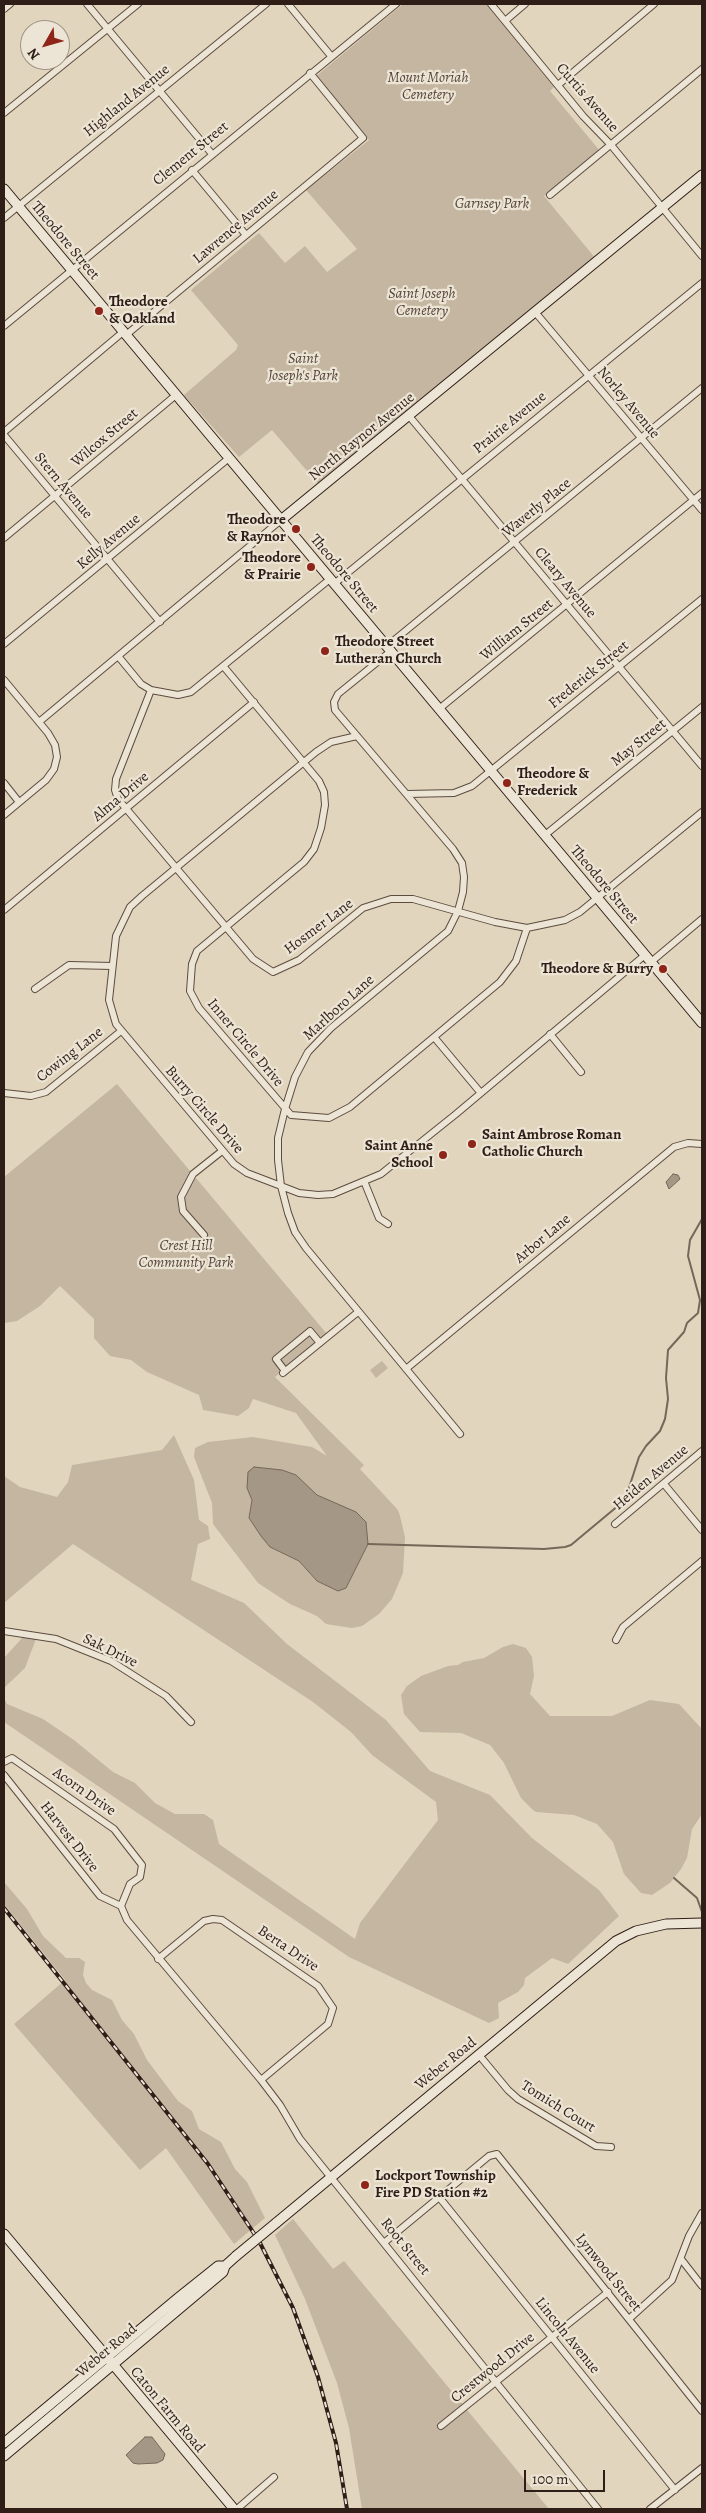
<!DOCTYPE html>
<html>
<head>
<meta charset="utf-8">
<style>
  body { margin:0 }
  #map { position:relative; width:706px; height:2513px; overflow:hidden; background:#e2d5bd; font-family:Alegreya,serif }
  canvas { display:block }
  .frame { position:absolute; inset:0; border:5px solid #2f1e17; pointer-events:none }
  .north { position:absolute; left:20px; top:20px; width:50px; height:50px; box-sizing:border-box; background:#ece4d4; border:1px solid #a09588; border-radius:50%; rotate:232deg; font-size:14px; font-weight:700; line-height:20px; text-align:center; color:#2f1e17 }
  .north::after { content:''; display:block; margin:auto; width:18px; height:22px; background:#8f2418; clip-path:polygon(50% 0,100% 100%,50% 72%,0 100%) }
  .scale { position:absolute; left:524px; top:2470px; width:81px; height:22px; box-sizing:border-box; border:2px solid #2f1e17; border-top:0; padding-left:6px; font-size:15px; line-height:18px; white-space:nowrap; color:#2f1e17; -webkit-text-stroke:4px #ece4d4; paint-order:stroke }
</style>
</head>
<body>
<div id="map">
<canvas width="706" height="2513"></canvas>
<div class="frame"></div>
<div class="north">N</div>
<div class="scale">100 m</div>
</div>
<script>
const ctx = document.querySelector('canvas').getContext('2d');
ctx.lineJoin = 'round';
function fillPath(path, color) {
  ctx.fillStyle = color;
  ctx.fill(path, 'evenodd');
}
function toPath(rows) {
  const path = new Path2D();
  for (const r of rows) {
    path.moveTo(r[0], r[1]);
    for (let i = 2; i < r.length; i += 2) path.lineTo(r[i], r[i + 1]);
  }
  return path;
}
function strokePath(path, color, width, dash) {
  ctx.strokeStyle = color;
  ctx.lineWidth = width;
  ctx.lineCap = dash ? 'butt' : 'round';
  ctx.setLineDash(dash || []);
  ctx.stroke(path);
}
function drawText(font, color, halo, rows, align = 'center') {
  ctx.font = font + ' Alegreya,serif';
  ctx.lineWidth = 4.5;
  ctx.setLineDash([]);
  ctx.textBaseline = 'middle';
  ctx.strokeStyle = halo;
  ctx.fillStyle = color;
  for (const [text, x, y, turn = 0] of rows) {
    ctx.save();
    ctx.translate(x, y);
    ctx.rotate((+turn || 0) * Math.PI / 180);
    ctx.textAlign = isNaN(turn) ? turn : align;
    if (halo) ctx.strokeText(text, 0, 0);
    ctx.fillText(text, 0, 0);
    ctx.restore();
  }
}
fillPath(toPath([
  [403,4,486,4,554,87,550,91,600,151,544,196,596,259,319,485,272,430,239,457,184,395,236,350,238,345,191,290,259,233,285,263,305,246,327,272,357,249,306,190,369,140,315,77],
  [117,1084,327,1334,275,1377,364,1465,360,1469,398,1510,400,1516,405,1537,403,1573,392,1599,379,1614,362,1626,352,1628,326,1624,317,1616,290,1604,258,1583,213,1524,212,1503,194,1457,195,1448,208,1442,253,1437,312,1447,327,1456,296,1413,253,1399,249,1408,238,1416,203,1410,199,1395,147,1372,131,1360,110,1356,94,1338,94,1319,60,1286,40,1306,17,1321,4,1323,4,1177],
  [268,1469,296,1475,317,1496,333,1502,338,1591,317,1581,299,1561,270,1547,249,1518,252,1500,247,1488],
  [382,1361,388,1368,376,1378,370,1370],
  [174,1435,194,1480,199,1520,208,1526,210,1539,198,1544,191,1580,244,1603,287,1644,386,1720,430,1771,490,1795,532,1838,599,1890,619,1916,568,1964,552,1958,525,1978,524,1985,518,1992,498,2003,499,2018,489,2023,349,1957,4,1722,4,1698,7,1704,43,1719,74,1740,113,1772,135,1783,155,1803,175,1814,204,1814,213,1820,219,1844,355,1939,360,1923,438,1820,436,1802,372,1755,351,1732,313,1702,73,1544,4,1603,4,1476,20,1487,57,1497,68,1482,72,1465,162,1450],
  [23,1637,36,1639,25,1668,4,1688,4,1658],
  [513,1644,526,1648,532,1657,534,1676,530,1694,550,1716,612,1716,650,1700,679,1704,702,1729,702,1814,692,1829,687,1858,681,1869,670,1883,652,1895,641,1893,624,1874,613,1842,597,1824,574,1815,536,1812,533,1810,521,1798,504,1763,490,1745,461,1733,420,1732,404,1714,401,1695,407,1686,421,1676,448,1666,458,1665,463,1662,484,1658,503,1647],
  [4,1882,27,1909,43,1936,66,1958,79,1958,85,1962,83,1975,86,1983,92,1990,112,2000,122,2020,134,2034,147,2060,178,2101,192,2111,199,2129,221,2142,235,2169,247,2182,265,2218,234,2244,166,2148,140,2170,14,2024,65,1980,4,1904],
  [293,2219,333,2269,344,2261,549,2509,362,2509,349,2428,337,2383,305,2299,275,2235]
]), '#c4b6a1');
const water = toPath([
  [673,1174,678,1175,680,1179,669,1189,666,1182,673,1174],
  [254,1467,282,1470,296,1475,317,1495,356,1512,366,1522,368,1544,346,1588,338,1591,317,1581,299,1561,270,1547,261,1536,249,1518,252,1500,247,1488,248,1472,254,1467],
  [145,2437,152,2437,165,2454,163,2460,157,2463,138,2464,133,2463,126,2455,145,2437]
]);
fillPath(water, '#a59785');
strokePath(water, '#766759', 1);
strokePath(toPath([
  [368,1544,544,1549,565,1547,571,1545,625,1500,639,1457,646,1446,660,1431,665,1419,668,1399,666,1378,668,1350,684,1332,687,1323,698,1313,700,1300,688,1256,690,1240,702,1219],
  [674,1878,697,1898,702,1912]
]), '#766759', 2);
const street = toPath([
  [87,4,212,154],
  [288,4,331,56],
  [491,4,583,116,611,145,702,256],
  [4,9,10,4],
  [505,21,525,4],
  [558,85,654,4],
  [4,113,138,4],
  [192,170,246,235],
  [550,195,702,69],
  [4,218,266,4],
  [535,312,702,510],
  [4,326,396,4],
  [126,335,363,138,310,73],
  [409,416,702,766],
  [4,432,123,332],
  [4,435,160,622],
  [4,538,176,395],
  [334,584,702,283],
  [4,644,229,458],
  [387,646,702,388],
  [391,651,338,694,334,702,335,710,453,849,462,863,464,877,463,892,458,911,448,931,331,1028,308,1052,295,1077,285,1109,278,1138,278,1160,281,1186,288,1213,295,1232,306,1248,460,1434],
  [118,656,141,684,151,690,178,695,191,692,330,579],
  [224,667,319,781,324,792,325,805,321,828,314,849,304,862,197,951,192,964,190,991,199,1008,291,1115,329,1118,350,1107,500,982,516,961,527,928],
  [4,680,48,733,55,745,57,757,54,769,46,780,4,815],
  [151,690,116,779,115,790,118,799,253,959,273,972,299,960,363,908,391,899,413,899,495,922,527,928,565,920,580,912,702,812],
  [439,709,702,493],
  [39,722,281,520],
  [357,736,331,742,316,752,142,896,130,907,116,936,109,1000,116,1024,234,1164,247,1173,281,1186,299,1193,318,1195,333,1194,381,1174,456,1114,645,955],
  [4,783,19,802],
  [407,794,454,793,472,786,702,599],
  [545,835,702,707],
  [4,910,254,702],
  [651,962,702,919],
  [35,989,69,965,112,966],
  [550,1034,581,1072],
  [434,1037,480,1092],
  [4,1093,31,1096,46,1092,121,1031],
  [364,1181,379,1218,388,1224],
  [204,1235,183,1211,181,1197,193,1174,222,1151],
  [406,1369,674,1147,688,1143,702,1144],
  [285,1371,276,1359,310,1331,320,1343],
  [283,1373,358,1312],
  [664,1484,702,1530],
  [615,1524,702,1451],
  [4,1631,56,1639,111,1661,166,1696,191,1722],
  [616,1640,623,1627,702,1561],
  [4,1762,12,1758,114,1829,142,1865,140,1877,130,1884,121,1906],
  [4,1775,100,1896,121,1906],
  [121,1906,127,1920,261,2080,280,2105,300,2139,598,2509],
  [158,1959,204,1921,213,1919,222,1920,318,1986,333,2008,328,2024,261,2080],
  [479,2055,508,2090,518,2099,596,2146,611,2147],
  [439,2197,675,2490],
  [385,2242,489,2156,497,2154,702,2411],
  [681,2259,702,2286],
  [629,2319,672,2280,689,2236,702,2213],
  [441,2426,608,2292],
  [237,2509,274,2477],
  [650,2509,702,2468]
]);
const secondary = toPath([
  [4,189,702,1023],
  [281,520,702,175],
  [276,2223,616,1941,636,1931,666,1924,702,1923],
  [4,2234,234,2509],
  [4,2443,178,2298,218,2266,225,2266],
  [4,2456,223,2272,225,2266,236,2256]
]);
strokePath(street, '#5c4c40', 8);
strokePath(secondary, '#2f1e17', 11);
strokePath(street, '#ece4d4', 6);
strokePath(secondary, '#ece4d4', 9);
const rail = toPath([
  [4,1908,208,2164,259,2241,293,2308,318,2377,336,2443,347,2509]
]);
strokePath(rail, '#2f1e17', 4);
strokePath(rail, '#ece4d4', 2, [5.5]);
const secondaryBridge = toPath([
  [236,2256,276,2223]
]);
strokePath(secondaryBridge, '#2f1e17', 11, []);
strokePath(secondaryBridge, '#ece4d4', 9);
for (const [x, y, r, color] of [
  [99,311,5,"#8f2418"],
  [296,529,5,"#8f2418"],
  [311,567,5,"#8f2418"],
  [325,651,5,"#8f2418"],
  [507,783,5,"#8f2418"],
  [663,969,5,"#8f2418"],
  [472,1144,5,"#8f2418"],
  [443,1155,5,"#8f2418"],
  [365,2185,5,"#8f2418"]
]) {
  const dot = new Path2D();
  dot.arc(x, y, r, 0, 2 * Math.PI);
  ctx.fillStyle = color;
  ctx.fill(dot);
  strokePath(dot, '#ece4d4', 2);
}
drawText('italic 15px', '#54443a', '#ece4d4', [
  ["Mount Moriah",428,78],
  ["Cemetery",428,95],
  ["Garnsey Park",492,204],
  ["Saint Joseph",422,294],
  ["Cemetery",422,311],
  ["Saint",303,359],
  ["Joseph's Park",303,376],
  ["Crest Hill",186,1246],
  ["Community Park",186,1263]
]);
drawText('15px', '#2f1e17', '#ece4d4', [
  ["Curtis Avenue",587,98,49],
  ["Highland Avenue",127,101,-39],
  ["Clement Street",191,154,-39],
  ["Lawrence Avenue",236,227,-40],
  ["Theodore Street",65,241,50],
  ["Norley Avenue",628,403,50],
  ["Prairie Avenue",510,423,-39],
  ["North Raynor Avenue",362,437,-39],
  ["Wilcox Street",105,438,-40],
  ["Stern Avenue",63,486,50],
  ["Waverly Place",537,508,-39],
  ["Kelly Avenue",109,542,-40],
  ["Theodore Street",344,574,50],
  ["Cleary Avenue",565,583,50],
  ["William Street",517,630,-39],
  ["Frederick Street",589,675,-39],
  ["May Street",639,743,-39],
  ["Alma Drive",121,797,-40],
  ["Theodore Street",604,885,50],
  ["Hosmer Lane",319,927,-37],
  ["Marlboro Lane",339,1008,-42],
  ["Inner Circle Drive",245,1043,50],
  ["Cowing Lane",70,1055,-38],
  ["Burry Circle Drive",204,1110,49],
  ["Arbor Lane",543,1239,-40],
  ["Heiden Avenue",651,1478,-40],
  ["Sak Drive",110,1651,26],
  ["Acorn Drive",84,1792,35],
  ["Harvest Drive",69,1837,52],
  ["Berta Drive",288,1949,34],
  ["Weber Road",446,2064,-39],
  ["Tomich Court",558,2107,32],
  ["Root Street",405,2247,51],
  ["Lynwood Street",608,2273,51],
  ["Lincoln Avenue",567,2336,51],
  ["Weber Road",107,2351,-40],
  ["Crestwood Drive",493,2368,-39],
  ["Caton Farm Road",167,2410,50]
]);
drawText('bold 15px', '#2f1e17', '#ece4d4', [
  ["Theodore",109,302],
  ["& Oakland",109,319],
  ["Theodore",286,520,"right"],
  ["& Raynor",286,537,"right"],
  ["Theodore",301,558,"right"],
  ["& Prairie",301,575,"right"],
  ["Theodore Street",335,642],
  ["Lutheran Church",335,659],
  ["Theodore &",517,774],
  ["Frederick",517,791],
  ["Theodore & Burry",653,969,"right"],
  ["Saint Ambrose Roman",482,1135],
  ["Catholic Church",482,1152],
  ["Saint Anne",433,1146,"right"],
  ["School",433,1163,"right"],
  ["Lockport Township",375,2176],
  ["Fire PD Station #2",375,2193]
], 'left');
</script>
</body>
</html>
